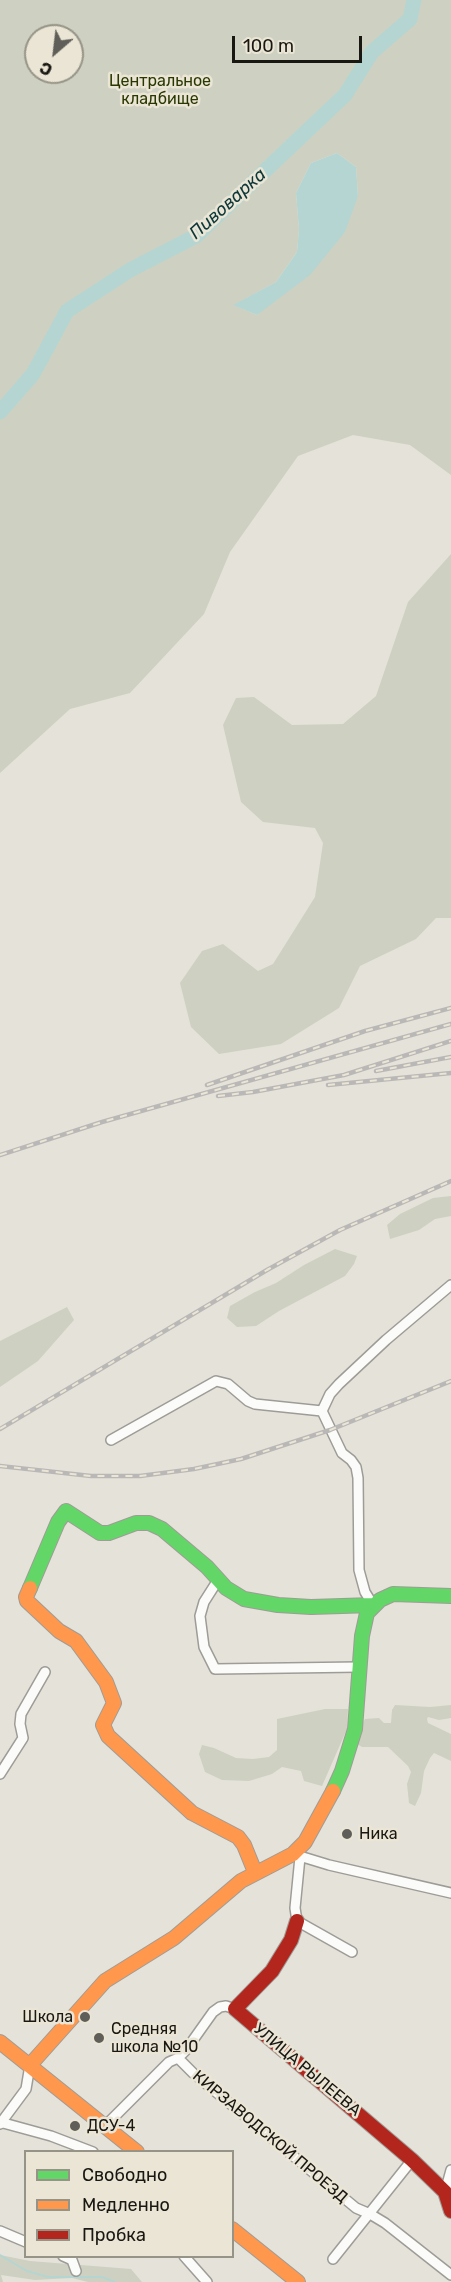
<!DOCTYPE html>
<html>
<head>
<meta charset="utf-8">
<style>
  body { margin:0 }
  #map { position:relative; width:451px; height:2282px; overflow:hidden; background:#e5e2da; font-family:Rubik,sans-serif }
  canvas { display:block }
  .legend { position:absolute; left:24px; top:2150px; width:210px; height:108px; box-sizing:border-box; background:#eae5d5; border:2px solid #969387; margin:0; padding:8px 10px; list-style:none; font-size:18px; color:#191712 }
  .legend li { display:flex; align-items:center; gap:12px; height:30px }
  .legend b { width:30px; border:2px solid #969387 }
  .north { position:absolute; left:24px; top:24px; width:60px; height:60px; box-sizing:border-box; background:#eae5d5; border:2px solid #969387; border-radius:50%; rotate:208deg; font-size:16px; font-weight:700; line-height:24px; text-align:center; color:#191712 }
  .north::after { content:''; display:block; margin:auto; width:21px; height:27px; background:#605e58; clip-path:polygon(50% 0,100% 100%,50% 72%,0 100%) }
  .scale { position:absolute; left:232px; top:36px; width:130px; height:27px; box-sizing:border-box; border:3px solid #191712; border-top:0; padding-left:8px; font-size:18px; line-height:21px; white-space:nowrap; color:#191712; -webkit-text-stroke:4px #eae5d5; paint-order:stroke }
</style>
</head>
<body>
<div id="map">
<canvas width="451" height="2282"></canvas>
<ul class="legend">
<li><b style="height:8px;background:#63d668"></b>Свободно</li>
<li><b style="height:8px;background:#ff974d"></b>Медленно</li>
<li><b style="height:8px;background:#b3261e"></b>Пробка</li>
</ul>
<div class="north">С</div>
<div class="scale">100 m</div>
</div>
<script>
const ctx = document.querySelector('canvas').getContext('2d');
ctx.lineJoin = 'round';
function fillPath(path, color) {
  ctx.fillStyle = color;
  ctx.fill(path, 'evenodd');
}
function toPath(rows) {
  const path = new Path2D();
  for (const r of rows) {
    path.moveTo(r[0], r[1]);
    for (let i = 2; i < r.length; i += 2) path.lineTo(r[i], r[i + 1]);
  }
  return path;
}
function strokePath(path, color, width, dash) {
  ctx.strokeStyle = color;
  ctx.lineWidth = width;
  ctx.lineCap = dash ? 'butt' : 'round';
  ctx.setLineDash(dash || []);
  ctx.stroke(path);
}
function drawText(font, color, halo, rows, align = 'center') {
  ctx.font = font + ' Rubik,sans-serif';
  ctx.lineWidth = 5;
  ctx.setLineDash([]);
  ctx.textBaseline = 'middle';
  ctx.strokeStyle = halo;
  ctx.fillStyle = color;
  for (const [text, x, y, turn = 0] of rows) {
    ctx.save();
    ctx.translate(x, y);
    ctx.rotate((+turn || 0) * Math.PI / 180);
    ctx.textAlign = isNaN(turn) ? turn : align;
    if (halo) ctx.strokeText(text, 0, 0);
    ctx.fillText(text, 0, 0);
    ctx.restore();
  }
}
fillPath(toPath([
  [0,0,451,0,451,475,410,445,353,435,298,456,230,552,204,614,130,693,70,709,0,773],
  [36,36,72,36,72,72,36,72],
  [337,153,356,167,358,196,257,315,234,305,276,282,297,252,299,229,296,193,311,163],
  [451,554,451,918,436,918,416,939,360,966,339,1008,281,1044,219,1054,191,1027,180,983,202,951,223,944,258,971,273,964,315,897,323,843,315,828,263,822,241,802,223,725,236,698,254,697,292,725,343,724,376,696,408,602],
  [451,1196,451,1216,435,1219,419,1230,390,1239,387,1225,400,1214,433,1198],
  [335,1249,357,1256,354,1264,345,1276,279,1311,256,1326,237,1327,227,1318,230,1306,255,1292,276,1283,304,1265],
  [67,1307,74,1320,38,1361,0,1387,0,1341],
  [395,1705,430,1707,451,1705,451,1718,439,1720,428,1717,427,1719,428,1723,451,1734,451,1761,434,1753,430,1758,424,1771,421,1793,415,1806,409,1803,407,1784,411,1772,408,1766,388,1747,362,1747,357,1744,359,1731,365,1719,379,1718,384,1723,391,1723,392,1710],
  [325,1709,348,1709,347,1729,322,1786,304,1781,301,1771,282,1767,272,1774,249,1781,222,1780,205,1772,199,1754,202,1745,214,1748,236,1758,253,1759,269,1757,277,1750,277,1719],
  [0,2255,30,2261,131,2269,142,2282,88,2282,72,2278,35,2280,1,2275,3,2282,0,2282]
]), '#ced1c1');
fillPath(toPath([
  [337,153,356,167,358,196,345,232,310,275,257,315,233,305,276,282,297,252,299,229,296,193,311,163]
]), '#b5d5d2');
strokePath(toPath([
  [0,2255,27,2271,48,2277,102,2277,115,2282]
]), '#b5d5d2', 2);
strokePath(toPath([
  [0,412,33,374,67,311,130,270,196,236,345,95,372,52,410,19,414,0]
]), '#b5d5d2', 15);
const street = toPath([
  [322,1411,342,1453,351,1460,356,1467,358,1478,359,1570,365,1592,373,1605],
  [322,1411,330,1394,339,1384,386,1340,451,1285],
  [111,1440,216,1381,228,1384,248,1401,255,1404,322,1411],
  [218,1580,204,1602,200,1616,204,1647,215,1669,359,1667],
  [0,1774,23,1738,20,1724,21,1714,45,1672],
  [293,1854,329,1865,451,1893],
  [300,1857,295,1908,297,1921,352,1952],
  [178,2058,193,2073,356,2208,370,2214,385,2223,451,2275],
  [0,2122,51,2136,93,2152],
  [0,2124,26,2089,30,2065],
  [105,2126,169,2062,178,2058,186,2050,213,2012,220,2007,226,2006,235,2009],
  [445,2192,451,2170],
  [0,2231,26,2242],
  [63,2256,72,2260,76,2271],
  [184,2256,207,2282],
  [333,2259,412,2160]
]);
const fast = toPath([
  [30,1588,58,1522,66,1511,100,1533,109,1533,136,1523,149,1523,162,1529,207,1567,226,1588,244,1599,278,1605,311,1607,373,1605],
  [333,1791,342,1771,355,1729,362,1636,367,1613,380,1600,393,1594,451,1596]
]);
const slow = toPath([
  [30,1588,26,1597,27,1601,59,1631,76,1641,106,1682,114,1703,103,1725,108,1736,192,1813,238,1837,244,1845,255,1872],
  [0,2042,137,2152],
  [30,2065,105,1981,174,1938,241,1881,293,1854,305,1842,333,1791],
  [232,2229,298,2282]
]);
const jam = toPath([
  [297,1921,291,1940,272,1971,235,2009,412,2160,445,2192,451,2211]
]);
strokePath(street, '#9e9c96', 12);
strokePath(fast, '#9e9c96', 16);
strokePath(slow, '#9e9c96', 16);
strokePath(jam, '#9e9c96', 16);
strokePath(street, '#fbfbf9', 9);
strokePath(fast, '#63d668', 14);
strokePath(slow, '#ff974d', 14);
strokePath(jam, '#b3261e', 14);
const rail = toPath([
  [376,1071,451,1057],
  [207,1085,365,1031,451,1008],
  [328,1085,451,1073],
  [218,1096,253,1092,344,1075,451,1041],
  [0,1155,102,1122,451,1024],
  [0,1429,267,1270,340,1230,451,1181],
  [0,1466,91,1476,140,1476,194,1469,241,1459,330,1430,451,1381]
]);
strokePath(rail, '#bab8b6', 4.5);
strokePath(rail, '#eae5d5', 2, [7]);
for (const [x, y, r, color] of [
  [347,1834,6,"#605e58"],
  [85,2017,6,"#605e58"],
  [99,2038,6,"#605e58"],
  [75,2126,6,"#605e58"]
]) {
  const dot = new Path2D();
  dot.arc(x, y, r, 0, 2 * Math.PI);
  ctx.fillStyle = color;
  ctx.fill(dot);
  strokePath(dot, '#eae5d5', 2);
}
drawText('16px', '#293801', '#eae5d5', [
  ["Центральное",160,81],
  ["кладбище",160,99]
]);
drawText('16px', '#191712', '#eae5d5', [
  ["Ника",359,1834],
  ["Школа",73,2017,"right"],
  ["Средняя",111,2029],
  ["школа №10",111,2047],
  ["ДСУ-4",87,2126]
], 'left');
drawText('16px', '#191712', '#eae5d5', [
  ["УЛИЦА РЫЛЕЕВА",307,2070,40],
  ["КИРЗАВОДСКОЙ ПРОЕЗД",270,2137,40]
]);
drawText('italic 18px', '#0c3839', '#eae5d5', [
  ["Пивоварка",228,204,-42]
]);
</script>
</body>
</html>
